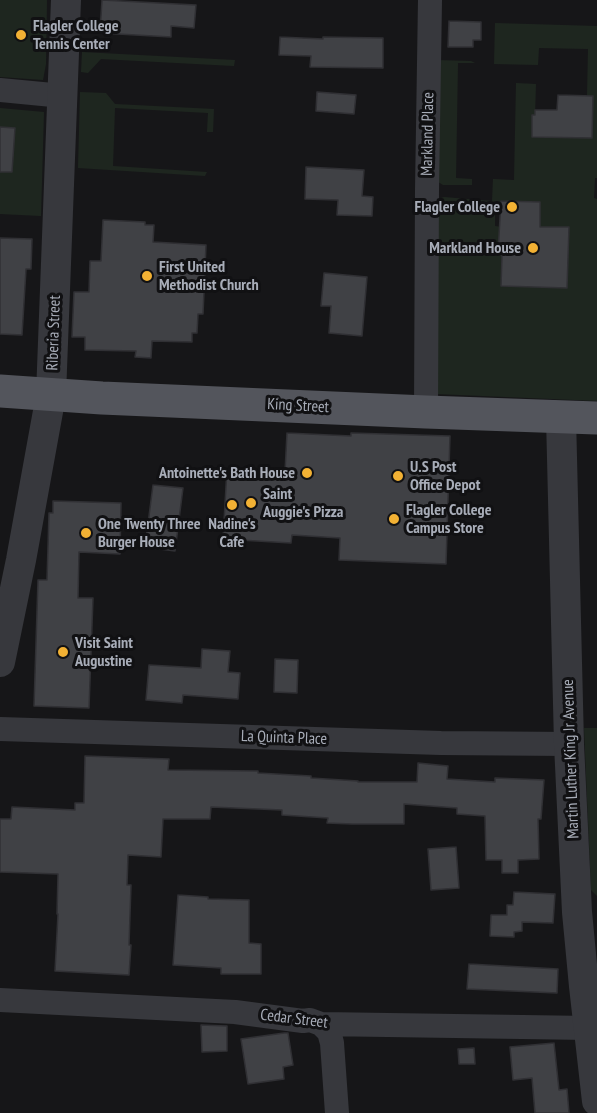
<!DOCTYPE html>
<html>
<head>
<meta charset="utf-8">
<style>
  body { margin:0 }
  canvas { display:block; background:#161618 }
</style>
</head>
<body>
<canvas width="597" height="1113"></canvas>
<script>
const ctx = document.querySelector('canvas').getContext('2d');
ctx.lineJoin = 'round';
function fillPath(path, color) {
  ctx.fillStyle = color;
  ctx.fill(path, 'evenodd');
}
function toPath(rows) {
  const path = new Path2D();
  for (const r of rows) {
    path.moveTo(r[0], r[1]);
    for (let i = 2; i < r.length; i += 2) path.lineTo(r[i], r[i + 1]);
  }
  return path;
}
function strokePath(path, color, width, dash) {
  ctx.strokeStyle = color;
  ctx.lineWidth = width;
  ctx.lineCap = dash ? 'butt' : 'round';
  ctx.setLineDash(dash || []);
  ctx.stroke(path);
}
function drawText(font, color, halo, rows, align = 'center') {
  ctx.font = font + ' "PT Sans Narrow",sans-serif';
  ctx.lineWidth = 6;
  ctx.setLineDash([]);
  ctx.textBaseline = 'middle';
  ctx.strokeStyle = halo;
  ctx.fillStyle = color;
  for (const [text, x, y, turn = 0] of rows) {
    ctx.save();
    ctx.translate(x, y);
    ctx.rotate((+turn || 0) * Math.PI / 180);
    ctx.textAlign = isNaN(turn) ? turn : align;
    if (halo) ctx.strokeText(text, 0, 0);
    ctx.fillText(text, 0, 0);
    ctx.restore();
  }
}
fillPath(toPath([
  [0,0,47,0,46,64,43,80,0,77],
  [495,23,597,26,597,178,595,178,594,198,597,199,597,401,436,394,435,200,444,197,492,201,493,179,514,180,516,83,536,84,535,115,532,116,532,137,592,138,593,96,587,96,588,49,539,48,538,65,494,64],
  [501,201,540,202,540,227,569,228,567,288,501,286,502,256,498,253,502,227,495,226,495,214,500,213],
  [82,52,235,60,234,66,101,59,88,73,81,72],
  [436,60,471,61,475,63,458,63,456,178,472,179,472,185,443,185,435,180],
  [80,92,106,93,115,104,214,109,213,132,207,132,208,113,115,108,113,166,207,172,205,176,78,168],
  [0,108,44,112,41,216,0,214],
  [584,728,597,728,597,896,591,890]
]), '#1e261f');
const building = toPath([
  [102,0,196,5,194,28,171,26,171,37,100,33,102,0],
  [449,21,481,22,481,40,473,40,473,47,448,47,449,21],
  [280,37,323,39,323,37,383,38,383,68,310,67,311,56,279,55,280,37],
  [317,92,356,95,354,114,316,111,317,92],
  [558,95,593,96,592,138,532,137,532,115,535,115,535,110,557,110,558,95],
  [0,127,15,128,12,172,0,172,0,127],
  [306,167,364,170,362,196,373,197,372,216,337,215,338,200,305,199,306,167],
  [501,201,540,202,540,227,569,227,567,288,501,286,502,256,498,253,501,201],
  [103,220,145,222,145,225,154,225,153,242,206,245,203,314,198,314,197,333,192,333,192,342,152,341,151,358,135,357,136,351,85,350,85,337,72,337,74,292,89,292,90,261,101,261,103,220],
  [0,238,32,239,31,269,26,269,22,335,0,334,0,238],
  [324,273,367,277,362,336,329,333,331,306,321,306,324,273],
  [287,433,351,436,351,433,450,436,446,564,339,560,340,538,292,535,291,543,223,539,227,469,285,472,287,433],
  [153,485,183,488,175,551,145,547,153,485],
  [53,501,121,503,120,554,79,552,78,598,93,598,89,708,34,706,38,580,47,580,49,513,53,513,53,501],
  [202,649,230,651,228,672,240,673,238,699,183,695,182,703,146,700,149,665,201,668,202,649],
  [275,659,298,660,297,693,274,692,275,659],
  [85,756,169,759,168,770,258,771,258,773,311,776,311,778,358,781,358,782,417,782,418,763,448,766,447,779,495,782,495,778,544,780,541,819,538,819,539,859,518,860,518,873,502,873,502,860,486,860,485,816,457,814,457,808,404,804,404,824,352,824,327,823,328,818,282,815,282,810,211,807,210,819,163,819,161,857,128,855,127,885,131,885,129,945,131,945,129,975,55,971,58,914,57,914,58,874,0,872,0,819,11,819,12,807,75,810,75,803,84,803,85,756],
  [456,847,459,888,431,890,428,849,456,847],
  [514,892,555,894,553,923,522,922,522,931,514,932,514,937,490,936,491,915,507,915,507,905,513,905,514,892],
  [178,895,208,897,208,899,249,900,249,943,261,944,261,974,221,974,221,968,173,965,178,895],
  [469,964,558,969,557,993,467,989,469,964],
  [201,1025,227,1026,227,1051,202,1052,201,1025],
  [284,1033,288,1033,293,1065,283,1067,284,1079,248,1084,241,1039,284,1033],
  [554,1043,559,1090,567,1089,569,1113,535,1113,532,1078,513,1080,510,1047,554,1043],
  [474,1048,475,1064,459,1064,458,1049,474,1048]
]);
fillPath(building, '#404145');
strokePath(building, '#303034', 1.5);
strokePath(toPath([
  [0,90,63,96],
  [426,412,427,191,430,0],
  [0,729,441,743,569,744],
  [0,1000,235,1012,303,1021,310,1020,321,1024,589,1028],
  [321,1024,329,1032,332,1043,337,1113]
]), '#37383d', 24);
strokePath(toPath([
  [561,417,569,744,577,912,584,986,597,1101],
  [0,662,21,560,51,395,66,0]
]), '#37383d', 30);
strokePath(toPath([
  [0,391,102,398,426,412,597,418]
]), '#53555c', 33);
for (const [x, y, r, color] of [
  [21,35,6,"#f2b134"],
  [512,207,6,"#f2b134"],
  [533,248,6,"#f2b134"],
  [147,276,6,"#f2b134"],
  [307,473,6,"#f2b134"],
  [398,476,6,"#f2b134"],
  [251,503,6,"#f2b134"],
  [232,505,6,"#f2b134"],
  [394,519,6,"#f2b134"],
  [86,533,6,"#f2b134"],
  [63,652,6,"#f2b134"]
]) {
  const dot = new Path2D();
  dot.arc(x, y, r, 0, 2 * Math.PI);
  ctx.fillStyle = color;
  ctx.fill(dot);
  strokePath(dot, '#111113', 2);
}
drawText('bold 16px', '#a8adb8', '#111113', [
  ["Flagler College",33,26],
  ["Tennis Center",33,44],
  ["Flagler College",500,207,"right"],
  ["Markland House",521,248,"right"],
  ["First United",159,267],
  ["Methodist Church",159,285],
  ["U.S Post",410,467],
  ["Office Depot",410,485],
  ["Antoinette's Bath House",295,473,"right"],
  ["Saint",263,494],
  ["Auggie's Pizza",263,512],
  ["Flagler College",406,510],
  ["Campus Store",406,528],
  ["One Twenty Three",98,524],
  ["Burger House",98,542],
  ["Nadine's",232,524,"center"],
  ["Cafe",232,542,"center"],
  ["Visit Saint",75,643],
  ["Augustine",75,661]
], 'left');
drawText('16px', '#a8adb8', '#111113', [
  ["Markland Place",428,134,-89],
  ["Riberia Street",54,333,-88],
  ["King Street",298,406,3],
  ["La Quinta Place",284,738,2],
  ["Martin Luther King Jr Avenue",571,759,-92],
  ["Cedar Street",294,1019,7]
]);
</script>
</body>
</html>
